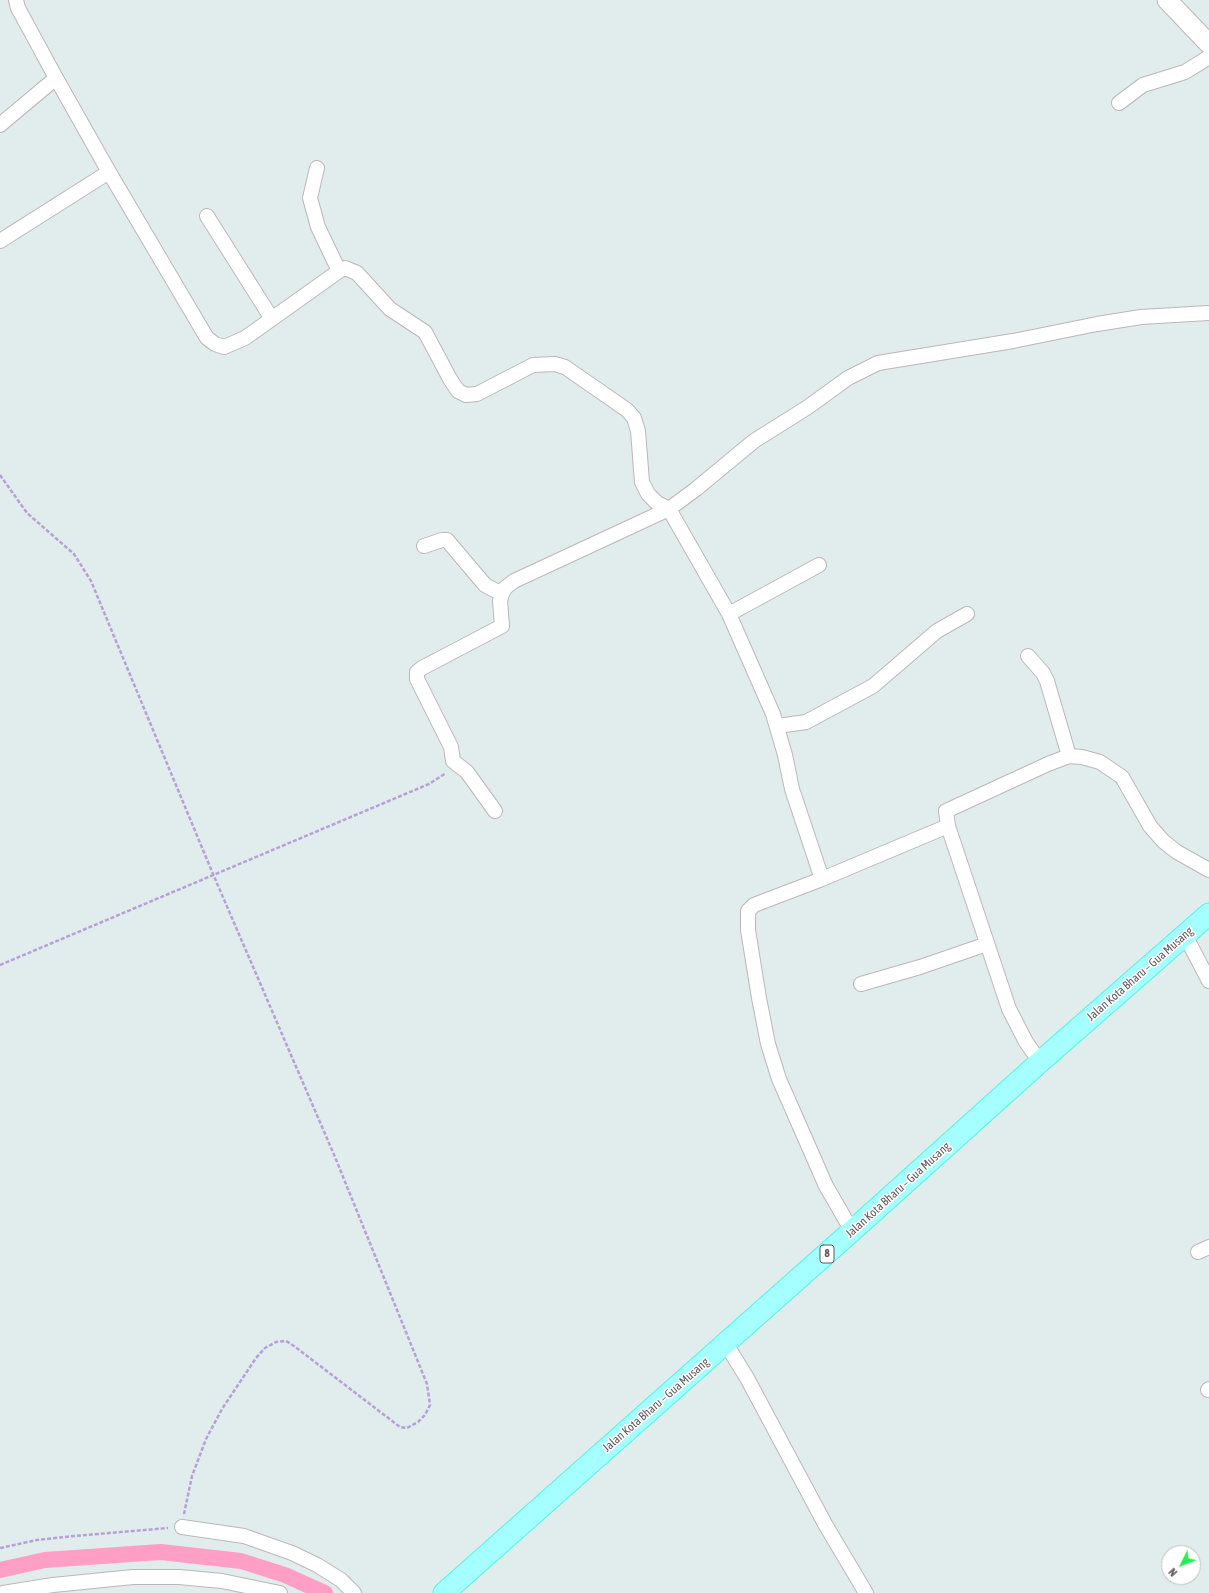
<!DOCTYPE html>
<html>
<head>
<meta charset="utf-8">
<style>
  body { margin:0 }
  #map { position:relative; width:1209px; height:1593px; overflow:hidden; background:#e1edec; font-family:"Asap Condensed",sans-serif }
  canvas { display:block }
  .north { position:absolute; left:1161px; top:1545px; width:40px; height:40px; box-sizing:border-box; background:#fff; border:1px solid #c1bdbe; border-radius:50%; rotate:228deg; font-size:11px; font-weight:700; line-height:16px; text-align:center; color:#63595c }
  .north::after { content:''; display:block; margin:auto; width:14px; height:18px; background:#25ef54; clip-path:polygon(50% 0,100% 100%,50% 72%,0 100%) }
</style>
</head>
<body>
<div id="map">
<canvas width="1209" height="1593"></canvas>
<div class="north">N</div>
</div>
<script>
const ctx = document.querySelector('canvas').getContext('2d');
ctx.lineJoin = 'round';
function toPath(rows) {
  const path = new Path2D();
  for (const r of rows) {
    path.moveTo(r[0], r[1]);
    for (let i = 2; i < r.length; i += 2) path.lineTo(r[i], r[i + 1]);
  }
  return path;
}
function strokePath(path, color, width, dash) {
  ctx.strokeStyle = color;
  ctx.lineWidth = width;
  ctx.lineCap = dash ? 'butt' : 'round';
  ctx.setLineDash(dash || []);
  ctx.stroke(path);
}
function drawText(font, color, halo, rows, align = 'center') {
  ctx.font = font + ' "Asap Condensed",sans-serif';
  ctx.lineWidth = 3;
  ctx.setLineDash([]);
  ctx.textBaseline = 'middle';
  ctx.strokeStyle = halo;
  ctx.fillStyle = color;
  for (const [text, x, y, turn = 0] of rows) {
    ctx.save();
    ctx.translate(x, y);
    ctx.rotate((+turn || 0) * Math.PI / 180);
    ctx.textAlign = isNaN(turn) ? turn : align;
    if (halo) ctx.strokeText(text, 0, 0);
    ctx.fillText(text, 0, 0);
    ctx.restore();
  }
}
strokePath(toPath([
  [0,1570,45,1560,161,1552,241,1561,285,1575,325,1593]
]), '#ff9fc6', 16);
const minor = toPath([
  [16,0,18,8,56,78,109,172,207,338,215,344,224,347,245,338,339,271,345,268,357,273,390,309,425,332,450,379,458,391,466,395,477,394,533,365,555,364,565,367,627,410,634,418,638,431,642,482,648,494,657,503,669,509,729,614,773,714,785,755,792,789,822,879],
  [1119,103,1143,85,1185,72,1209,57],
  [0,125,56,78],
  [317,168,310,198,318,227,339,271],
  [207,216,272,319],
  [0,241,109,172],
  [424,546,442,540,447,540,485,585,502,594],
  [729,614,819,565],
  [1028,656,1043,673,1047,681,1069,756],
  [778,726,806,722,873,686,937,631,967,614],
  [495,811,467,772,453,761,451,747,417,679,417,672,422,668,502,626,500,601,502,594,505,588,514,581,669,509,696,489,754,441,808,407,848,378,878,363,1013,341,1097,324,1141,317,1209,313],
  [1185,935,1209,981],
  [861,984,920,967,987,944],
  [1040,1062,1026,1042,1009,1009,948,826,946,811,1048,764,1069,756,1082,757,1100,762,1122,777,1150,826,1163,841,1177,852,1209,870],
  [852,1231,826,1186,779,1079,768,1044,759,998,748,930,748,911,754,905,822,879,948,826],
  [1198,1252,1209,1247],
  [726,1344,747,1378,825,1524,866,1593],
  [1208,1390,1209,1389],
  [182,1527,244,1536,292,1553,317,1565,341,1580,354,1593],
  [3,1593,53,1585,133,1577,179,1577,222,1581,280,1593]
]);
const secondary = toPath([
  [1167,0,1209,44]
]);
const primary = toPath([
  [444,1593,852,1231,1040,1062,1209,914]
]);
strokePath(minor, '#beb6b8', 16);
strokePath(secondary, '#beb5b7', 21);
strokePath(primary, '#51f6e1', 23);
strokePath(toPath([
  [0,475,27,513,74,554,91,581,213,874,335,1157,427,1384,430,1405,425,1415,418,1422,407,1428,400,1427,294,1346,286,1341,276,1342,265,1348,256,1358,222,1409,206,1439,192,1476,184,1514],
  [0,965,429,784,446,773],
  [0,1548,37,1540,74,1536,168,1528]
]), '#b79fd8', 2.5, [4, 2]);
strokePath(minor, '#fff', 14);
strokePath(secondary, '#fff', 19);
strokePath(primary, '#a4fffe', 21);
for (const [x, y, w] of [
  [827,1254,14]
]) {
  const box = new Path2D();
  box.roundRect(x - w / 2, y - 9, w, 18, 3);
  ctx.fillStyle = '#fff';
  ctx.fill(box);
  strokePath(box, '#63595c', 1);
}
drawText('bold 11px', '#63595c', null, [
  ["8",827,1254]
]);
drawText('12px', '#63595c', '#fff', [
  ["Jalan Kota Bharu – Gua Musang",1140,974,-41],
  ["Jalan Kota Bharu – Gua Musang",898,1190,-42],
  ["Jalan Kota Bharu – Gua Musang",656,1405,-41]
]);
</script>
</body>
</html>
